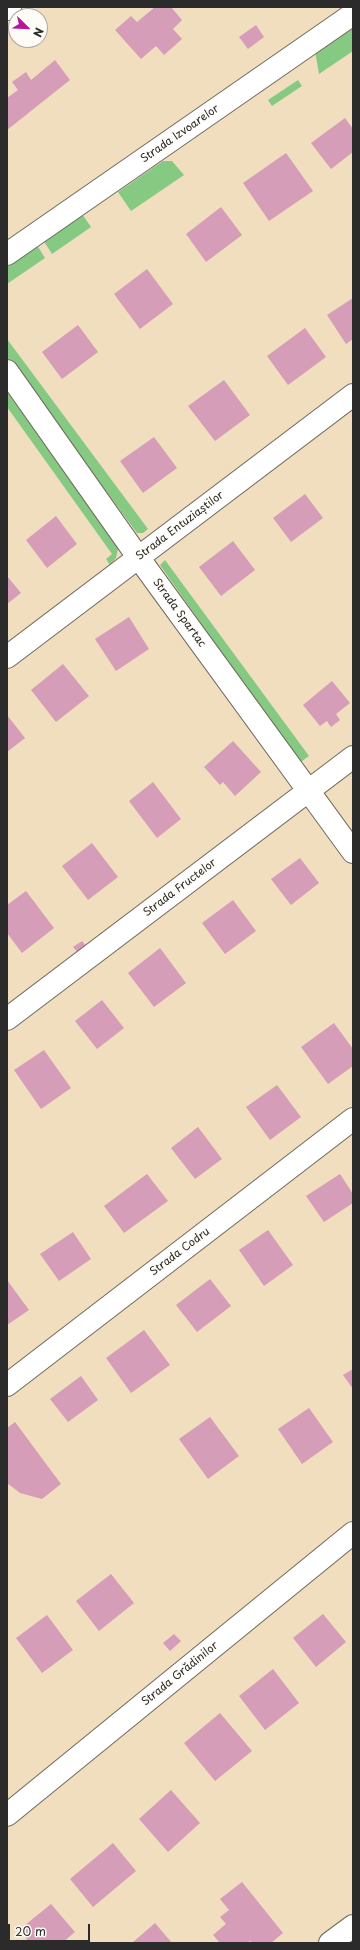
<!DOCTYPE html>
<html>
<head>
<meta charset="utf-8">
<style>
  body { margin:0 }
  #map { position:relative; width:360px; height:1950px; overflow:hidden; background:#f0debe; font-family:"Playpen Sans",sans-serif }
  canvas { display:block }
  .frame { position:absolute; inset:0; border:8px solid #2b2b2b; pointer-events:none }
  .north { position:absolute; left:8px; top:8px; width:40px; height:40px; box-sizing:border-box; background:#fdfcf7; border:1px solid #a9a8a5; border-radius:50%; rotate:113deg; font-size:11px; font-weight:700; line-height:16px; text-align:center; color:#2b2b2b }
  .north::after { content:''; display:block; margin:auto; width:14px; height:18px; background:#b5179e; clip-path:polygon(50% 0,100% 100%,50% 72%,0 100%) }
  .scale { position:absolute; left:8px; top:1924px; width:82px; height:18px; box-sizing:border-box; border:2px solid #2b2b2b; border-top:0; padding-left:5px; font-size:12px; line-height:14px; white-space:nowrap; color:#2b2b2b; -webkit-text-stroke:3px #fdfcf7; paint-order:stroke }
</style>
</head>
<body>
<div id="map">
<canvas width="360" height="1950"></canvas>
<div class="frame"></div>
<div class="north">N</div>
<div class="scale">20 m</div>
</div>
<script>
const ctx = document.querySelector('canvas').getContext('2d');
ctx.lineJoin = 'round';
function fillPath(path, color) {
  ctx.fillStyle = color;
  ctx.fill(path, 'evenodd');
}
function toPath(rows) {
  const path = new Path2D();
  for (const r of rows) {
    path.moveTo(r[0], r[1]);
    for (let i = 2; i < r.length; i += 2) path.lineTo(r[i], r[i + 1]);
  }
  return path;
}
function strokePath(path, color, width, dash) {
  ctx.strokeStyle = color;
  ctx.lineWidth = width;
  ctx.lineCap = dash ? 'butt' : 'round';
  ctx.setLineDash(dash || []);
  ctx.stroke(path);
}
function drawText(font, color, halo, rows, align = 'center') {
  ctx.font = font + ' "Playpen Sans",sans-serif';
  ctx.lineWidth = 3;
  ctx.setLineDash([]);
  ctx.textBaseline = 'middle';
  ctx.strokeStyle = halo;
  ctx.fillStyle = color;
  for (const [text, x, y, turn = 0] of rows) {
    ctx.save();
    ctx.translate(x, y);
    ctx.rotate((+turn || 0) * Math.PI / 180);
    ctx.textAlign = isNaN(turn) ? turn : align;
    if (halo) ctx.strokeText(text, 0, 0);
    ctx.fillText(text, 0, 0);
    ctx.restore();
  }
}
fillPath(toPath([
  [353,25,353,51,319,74,315,51],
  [298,80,302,86,272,106,268,100],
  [163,161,172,161,184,175,131,211,118,192],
  [82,214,91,227,52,254,43,240],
  [37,245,45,258,7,284,7,267],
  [7,339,148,529,143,533,137,533,7,357],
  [7,392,116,541,118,549,116,558,110,565,106,559,112,554,7,407],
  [165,560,309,756,299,763,160,565]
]), '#86c982');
fillPath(toPath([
  [155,7,171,7,182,20,173,29,182,39,164,55,156,46,141,59,115,30,131,16,137,22],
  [256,25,264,37,248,49,239,37],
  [55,60,70,80,7,130,7,98,18,90,12,82,26,72,31,80],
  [345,118,353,129,353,152,331,169,311,143],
  [286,153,313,191,269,221,243,183],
  [221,207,242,235,206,262,186,234],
  [147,269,173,304,140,329,114,294],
  [353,298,353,339,346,344,327,315],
  [78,325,98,352,62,379,42,352],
  [305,328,326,357,288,385,267,356],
  [224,380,250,415,215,441,188,406],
  [154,437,177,468,143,493,120,461],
  [305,494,323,518,291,542,273,518],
  [56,516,77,544,47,568,26,540],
  [233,541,255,570,221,596,199,567],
  [7,576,21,593,7,604],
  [129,617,149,649,116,671,95,639],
  [63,664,89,696,56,722,31,690],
  [332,681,350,703,336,714,340,720,331,727,327,721,320,726,303,705],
  [7,715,25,738,7,752],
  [233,741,261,772,235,796,223,782,220,785,204,767],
  [153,782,181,819,157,838,129,801],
  [92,843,118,877,88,900,62,866],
  [300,858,319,883,291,905,271,879],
  [26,891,54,928,22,953,7,933,7,905],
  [233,900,256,931,225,954,202,923],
  [82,941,87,947,79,954,73,947],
  [160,948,186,983,154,1007,128,973],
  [102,1000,124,1028,97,1049,75,1021],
  [334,1023,353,1049,353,1066,328,1084,301,1047],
  [44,1050,71,1088,41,1109,14,1070],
  [277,1085,301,1117,270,1140,246,1107],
  [198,1127,222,1159,195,1179,171,1148],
  [147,1174,168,1201,124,1233,104,1206],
  [340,1174,353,1194,353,1203,324,1222,306,1196],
  [268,1230,293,1265,264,1286,239,1250],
  [73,1232,91,1259,59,1281,40,1254],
  [210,1279,231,1306,197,1332,176,1305],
  [7,1280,29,1310,7,1325],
  [144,1330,170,1365,131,1393,106,1358],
  [353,1369,353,1389,343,1375],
  [81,1376,98,1400,68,1422,50,1399],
  [309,1408,333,1442,302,1464,278,1429],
  [210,1417,239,1456,208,1479,179,1439],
  [15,1422,61,1484,42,1499,20,1493,7,1483,7,1428],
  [111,1574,134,1603,99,1631,76,1601],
  [323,1614,346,1642,316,1667,293,1638],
  [47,1615,73,1650,42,1673,16,1638],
  [174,1634,181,1641,170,1651,163,1643],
  [273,1669,299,1703,265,1730,239,1696],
  [220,1713,252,1751,215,1781,184,1743],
  [171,1790,200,1823,168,1852,139,1819],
  [113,1843,136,1871,93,1907,70,1879],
  [242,1882,283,1933,271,1943,252,1943,250,1941,247,1943,220,1943,213,1935,226,1924,220,1917,229,1910,220,1899],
  [51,1904,75,1932,62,1943,30,1943,19,1930],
  [155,1923,172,1943,132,1943]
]), '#d59db7');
const minor = toPath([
  [7,9,10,7],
  [7,254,353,14],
  [7,371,138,557,353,852],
  [7,657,353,395],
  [7,1019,353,757],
  [7,1385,353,1119],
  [7,1815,353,1533],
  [330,1943,353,1926]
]);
strokePath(minor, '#706a5e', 24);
strokePath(minor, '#fff', 22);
drawText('11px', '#2b2b2b', '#fdfcf7', [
  ["Strada Izvoarelor",180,134,-35],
  ["Strada Entuziaștilor",180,526,-37],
  ["Strada Spartac",179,613,54],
  ["Strada Fructelor",180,888,-37],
  ["Strada Codru",180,1252,-37],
  ["Strada Grădinilor",180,1674,-39]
]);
</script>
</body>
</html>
